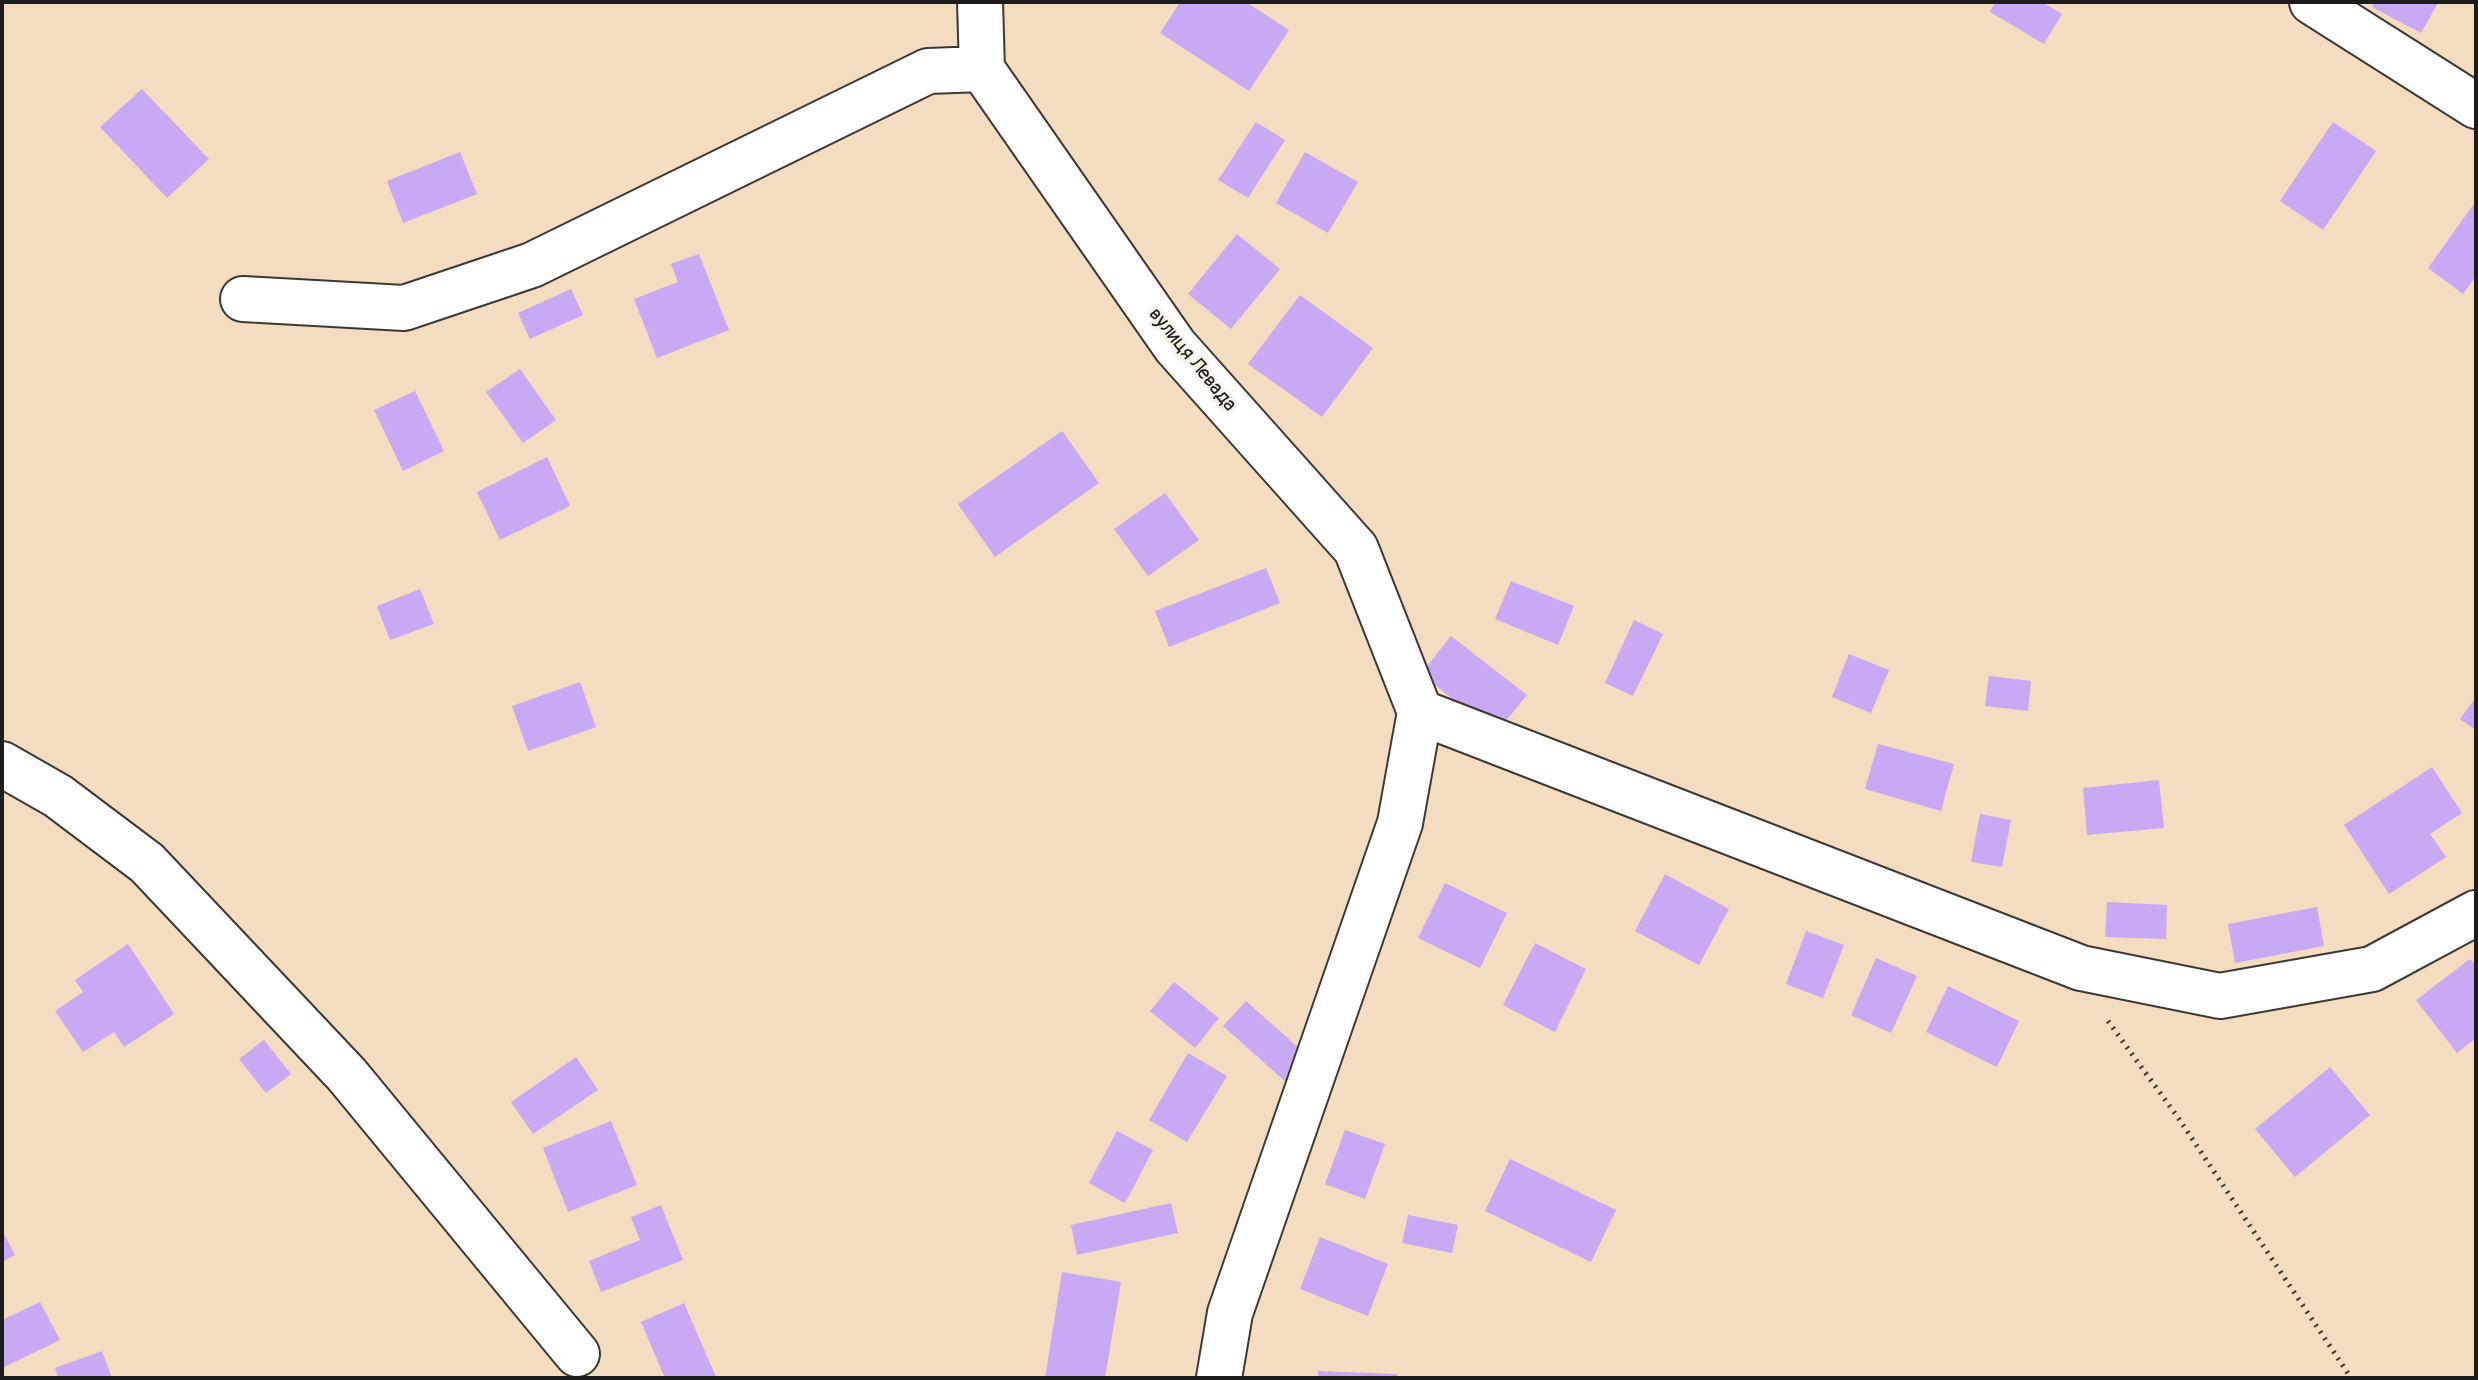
<!DOCTYPE html>
<html>
<head>
<meta charset="utf-8">
<style>
  body { margin:0 }
  #map { position:relative; width:2478px; height:1380px; overflow:hidden; background:#f4dcc0; font-family:Pangolin,sans-serif }
  canvas { display:block }
  .frame { position:absolute; inset:0; border:4px solid #1c1c1c; pointer-events:none }
</style>
</head>
<body>
<div id="map">
<canvas width="2478" height="1380"></canvas>
<div class="frame"></div>
</div>
<script>
const ctx = document.querySelector('canvas').getContext('2d');
ctx.lineJoin = 'round';
function fillPath(path, color) {
  ctx.fillStyle = color;
  ctx.fill(path, 'evenodd');
}
function toPath(rows) {
  const path = new Path2D();
  for (const r of rows) {
    path.moveTo(r[0], r[1]);
    for (let i = 2; i < r.length; i += 2) path.lineTo(r[i], r[i + 1]);
  }
  return path;
}
function strokePath(path, color, width, dash) {
  ctx.strokeStyle = color;
  ctx.lineWidth = width;
  ctx.lineCap = dash ? 'butt' : 'round';
  ctx.setLineDash(dash || []);
  ctx.stroke(path);
}
function drawText(font, color, halo, rows, align = 'center') {
  ctx.font = font + ' Pangolin,sans-serif';
  ctx.lineWidth = 6;
  ctx.setLineDash([]);
  ctx.textBaseline = 'middle';
  ctx.strokeStyle = halo;
  ctx.fillStyle = color;
  for (const [text, x, y, turn = 0] of rows) {
    ctx.save();
    ctx.translate(x, y);
    ctx.rotate((+turn || 0) * Math.PI / 180);
    ctx.textAlign = isNaN(turn) ? turn : align;
    if (halo) ctx.strokeText(text, 0, 0);
    ctx.fillText(text, 0, 0);
    ctx.restore();
  }
}
fillPath(toPath([
  [1180,2,1246,2,1289,30,1249,91,1160,33],
  [1995,2,2042,2,2062,14,2044,44,1990,12],
  [2375,2,2435,2,2438,3,2421,33,2372,7],
  [142,89,209,159,167,198,100,127],
  [1256,122,1285,140,1248,198,1218,180],
  [2333,122,2376,151,2323,230,2280,201],
  [460,152,477,194,403,223,387,181],
  [1305,152,1358,182,1328,233,1276,203],
  [2476,201,2476,276,2463,294,2428,268],
  [1237,234,1280,269,1231,329,1188,294],
  [699,254,729,330,657,358,634,299,678,282,671,264],
  [571,289,583,315,530,339,518,313],
  [1300,295,1373,348,1322,417,1248,364],
  [520,369,556,420,523,443,486,392],
  [415,391,444,451,403,471,374,410],
  [1062,431,1099,483,995,557,958,504],
  [547,457,570,506,500,540,477,492],
  [1165,493,1199,540,1148,576,1114,529],
  [1266,568,1280,603,1169,647,1155,611],
  [1511,581,1574,606,1558,645,1495,619],
  [420,589,434,624,390,640,377,606],
  [1634,620,1663,634,1633,696,1605,683],
  [1451,636,1527,695,1496,733,1421,674],
  [1849,654,1889,670,1871,713,1832,697],
  [1989,676,2031,681,2028,711,1985,706],
  [580,682,596,727,528,751,512,706],
  [2476,697,2476,730,2460,719],
  [1878,744,1954,764,1941,811,1865,789],
  [2432,767,2462,813,2430,834,2446,857,2389,894,2344,825],
  [2159,780,2164,828,2087,835,2083,788],
  [1980,814,2011,820,2002,867,1971,862],
  [1665,874,1729,909,1699,965,1635,931],
  [1445,883,1507,913,1480,968,1418,938],
  [2107,902,2167,905,2166,939,2105,937],
  [2317,907,2324,946,2235,963,2228,924],
  [1806,931,1844,945,1823,998,1786,984],
  [1535,943,1586,969,1555,1032,1503,1005],
  [128,944,174,1014,124,1047,114,1032,83,1052,55,1011,83,992,75,980],
  [1876,958,1917,976,1891,1033,1851,1015],
  [2470,959,2476,966,2476,1038,2457,1053,2416,1000],
  [1174,982,1219,1018,1195,1048,1150,1011],
  [1948,986,2019,1021,1997,1067,1926,1032],
  [1246,1001,1309,1057,1287,1083,1223,1026],
  [264,1040,291,1074,266,1093,239,1059],
  [1188,1053,1227,1076,1187,1142,1149,1120],
  [576,1057,598,1090,533,1134,511,1102],
  [2330,1067,2370,1115,2295,1177,2255,1129],
  [611,1121,637,1185,568,1212,543,1148],
  [1345,1130,1385,1144,1365,1199,1325,1184],
  [1117,1131,1153,1150,1125,1203,1089,1183],
  [1510,1159,1616,1210,1591,1262,1485,1211],
  [1171,1203,1178,1233,1077,1255,1071,1225],
  [661,1205,683,1260,601,1292,589,1261,640,1240,631,1217],
  [1408,1215,1458,1225,1452,1253,1402,1243],
  [2,1230,15,1255,2,1262],
  [1320,1237,1388,1264,1368,1316,1300,1289],
  [1062,1272,1121,1282,1105,1378,1045,1378],
  [40,1302,60,1340,2,1368,2,1320],
  [684,1303,716,1377,713,1378,665,1378,641,1322],
  [102,1351,112,1378,58,1378,55,1368],
  [1318,1371,1397,1374,1397,1378,1318,1378]
]), '#c7a9f4');
const minor = toPath([
  [980,2,982,69,1175,346,1356,549,1420,712],
  [2312,2,2476,106],
  [243,299,404,308,532,265,928,71,982,69],
  [1420,712,2081,968,2220,996,2372,969,2476,913],
  [2,764,58,796,147,863,347,1075,577,1354],
  [1219,1378,1230,1313,1400,823,1420,712]
]);
strokePath(minor, '#3c3935', 48);
strokePath(toPath([
  [2108,1021,2179,1119,2351,1378]
]), '#3c3935', 5, [2, 6]);
strokePath(minor, '#fff', 44);
drawText('20px', '#1c1c1c', '#f7f3e8', [
  ["вулиця Левада",1192,360,51]
]);
</script>
</body>
</html>
